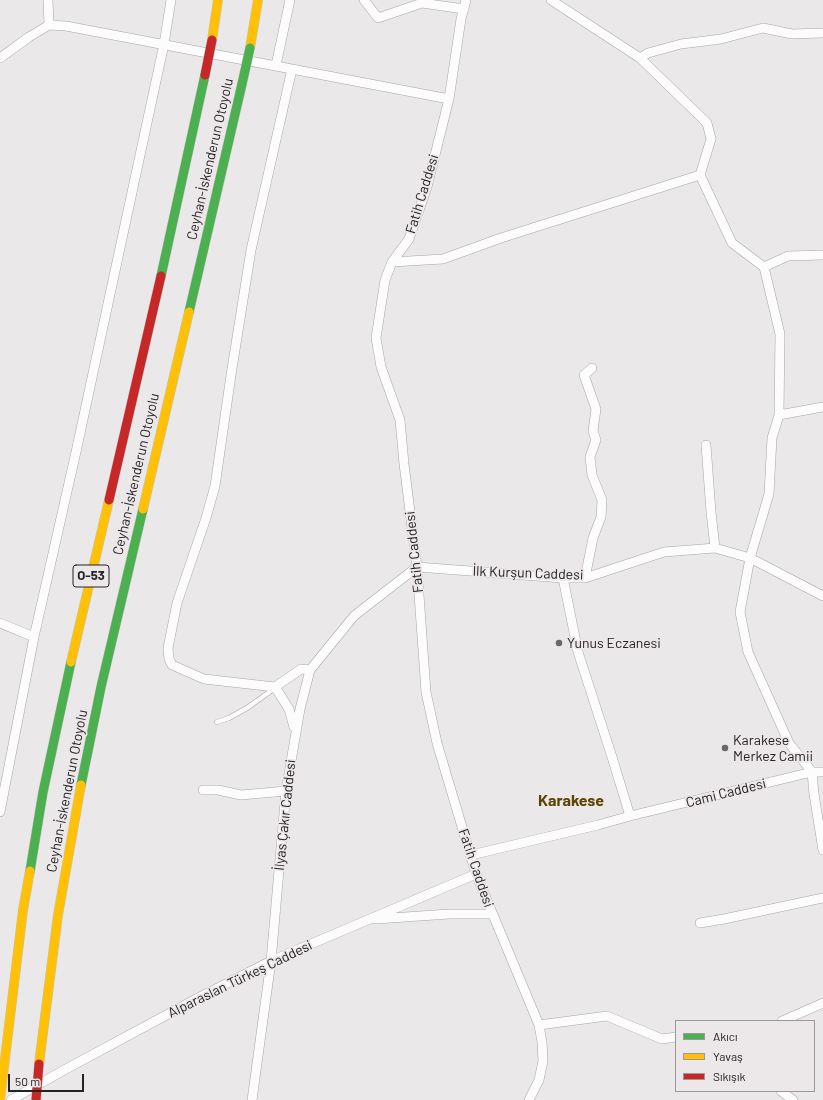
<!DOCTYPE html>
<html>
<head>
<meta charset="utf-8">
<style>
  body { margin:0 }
  #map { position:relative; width:823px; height:1100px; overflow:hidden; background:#ebe8e9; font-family:Barlow,sans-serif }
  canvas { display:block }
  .legend { position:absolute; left:675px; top:1020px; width:140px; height:72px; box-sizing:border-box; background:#ece7e9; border:1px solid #9c989a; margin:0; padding:5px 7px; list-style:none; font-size:12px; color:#242223 }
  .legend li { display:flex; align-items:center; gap:8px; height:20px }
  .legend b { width:20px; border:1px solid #9c989a }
  .scale { position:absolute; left:8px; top:1074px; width:76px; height:18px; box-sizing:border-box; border:2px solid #242223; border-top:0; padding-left:5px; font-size:12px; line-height:14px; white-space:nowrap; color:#242223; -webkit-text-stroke:3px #ece7e9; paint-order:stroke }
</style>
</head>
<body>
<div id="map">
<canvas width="823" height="1100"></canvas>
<ul class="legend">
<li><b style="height:5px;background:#4caf50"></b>Akıcı</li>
<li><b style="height:5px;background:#ffc107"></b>Yavaş</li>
<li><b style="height:5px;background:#c62828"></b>Sıkışık</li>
</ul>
<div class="scale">50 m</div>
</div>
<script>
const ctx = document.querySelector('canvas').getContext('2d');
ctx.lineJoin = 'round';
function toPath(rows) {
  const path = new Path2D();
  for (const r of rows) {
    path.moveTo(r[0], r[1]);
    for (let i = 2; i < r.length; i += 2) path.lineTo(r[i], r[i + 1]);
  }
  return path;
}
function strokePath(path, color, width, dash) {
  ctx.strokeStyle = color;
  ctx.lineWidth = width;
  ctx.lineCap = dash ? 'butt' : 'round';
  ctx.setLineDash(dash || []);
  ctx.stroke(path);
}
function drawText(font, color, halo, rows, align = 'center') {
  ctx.font = font + ' Barlow,sans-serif';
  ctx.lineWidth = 3.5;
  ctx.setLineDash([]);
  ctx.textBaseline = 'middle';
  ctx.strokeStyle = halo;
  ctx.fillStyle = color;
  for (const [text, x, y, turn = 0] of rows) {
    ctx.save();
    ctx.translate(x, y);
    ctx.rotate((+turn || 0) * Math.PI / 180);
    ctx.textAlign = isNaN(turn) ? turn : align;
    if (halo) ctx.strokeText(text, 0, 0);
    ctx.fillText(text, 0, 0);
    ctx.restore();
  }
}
const lane = toPath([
  [217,722,229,718,247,708,275,688]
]);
const street = toPath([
  [48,0,49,25],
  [364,0,378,18,422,3,464,9],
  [466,0,461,19,449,99,427,187,409,239,392,262,385,280,376,338,381,367,400,420,404,464,417,567,426,692,437,743,476,874,539,1025,542,1042,543,1061,539,1080,529,1100],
  [551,0,640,58,707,123,711,139,700,175,732,243,764,267],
  [0,58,29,37,49,25,66,26,449,99],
  [640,58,648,53,681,44,721,39,763,28,792,34,823,33],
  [276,65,290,0],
  [292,69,251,250,231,375,215,486,206,518,177,603,168,648,169,659,172,665,204,679,275,687,301,669,310,670],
  [392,262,443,259,501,238,700,175],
  [764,267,780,334,779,415,772,438,769,494,750,558,740,612,748,652,789,743,812,772,814,794,823,850],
  [764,267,788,256,823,255],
  [779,415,823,407],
  [706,445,711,512,715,548],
  [563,578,578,652,612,757,630,816],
  [585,578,593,538,601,517,602,500,592,475,590,457,596,440,593,431,596,409,584,375,592,368],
  [0,623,34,637],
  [275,687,289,709,294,727],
  [203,790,218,790,241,795,286,791],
  [0,812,34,637,76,452,164,44,171,0],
  [471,855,598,825,630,816,812,772,823,772],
  [376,919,449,914,492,914],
  [700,923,724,919,823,898],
  [782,1021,823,1003],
  [539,1025,607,1016,662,1039,676,1037],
  [781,1091,793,1100],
  [11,1100,66,1069,198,998,271,961,476,874],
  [252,1100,271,961,286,791,300,709,310,670,354,616,417,567,563,578,585,578,664,552,715,548,750,558,823,596]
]);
const fast = toPath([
  [161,276,205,75],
  [189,312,242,84],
  [81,785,101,687,143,509],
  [30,871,43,792,71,662]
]);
const slow = toPath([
  [212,40,218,0],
  [250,48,258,0],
  [143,509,189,312],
  [71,662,109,500],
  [39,1064,58,915,81,785],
  [0,1100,23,910,30,871]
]);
const jam = toPath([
  [109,500,161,276]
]);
strokePath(lane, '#a7a5a6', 5.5);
strokePath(street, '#a7a5a6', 10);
strokePath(fast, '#c4c2c3', 10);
strokePath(slow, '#c4c2c3', 10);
strokePath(jam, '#c4c2c3', 10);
strokePath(lane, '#fcfcfc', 4.5);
strokePath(street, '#fcfcfc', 9);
strokePath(fast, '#4caf50', 9);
strokePath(slow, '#ffc107', 9);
strokePath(jam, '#c62828', 9);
const fastBridge = toPath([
  [242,84,250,48]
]);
const jamBridge = toPath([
  [205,75,212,40],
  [36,1100,39,1064]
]);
strokePath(fastBridge, '#c4c2c3', 10, []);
strokePath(jamBridge, '#c4c2c3', 10, []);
strokePath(fastBridge, '#4caf50', 9);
strokePath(jamBridge, '#c62828', 9);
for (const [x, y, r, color] of [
  [559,643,4,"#6a6768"],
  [725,748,4,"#6a6768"]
]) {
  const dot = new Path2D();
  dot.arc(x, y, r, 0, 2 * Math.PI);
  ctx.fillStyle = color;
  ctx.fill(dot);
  strokePath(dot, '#ece7e9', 1.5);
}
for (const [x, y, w] of [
  [91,576,36]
]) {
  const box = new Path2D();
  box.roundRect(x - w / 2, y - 11, w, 22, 3);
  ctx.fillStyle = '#ece7e9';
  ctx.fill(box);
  strokePath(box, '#242223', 1);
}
drawText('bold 13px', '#242223', null, [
  ["O-53",91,576]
]);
drawText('14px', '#242223', '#ece7e9', [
  ["Ceyhan-İskenderun Otoyolu",210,159,-77],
  ["Fatih Caddesi",422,194,-73],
  ["Ceyhan-İskenderun Otoyolu",136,474,-77],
  ["Fatih Caddesi",414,552,-96],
  ["İlk Kurşun Caddesi",528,573,2],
  ["Ceyhan-İskenderun Otoyolu",67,791,-79],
  ["Cami Caddesi",726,793,-14],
  ["İlyas Çakır Caddesi",285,815,-84],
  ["Fatih Caddesi",476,868,71],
  ["Alparaslan Türkeş Caddesi",240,979,-26]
]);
drawText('14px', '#242223', '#ece7e9', [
  ["Yunus Eczanesi",567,643],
  ["Karakese",733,740],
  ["Merkez Camii",733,756]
], 'left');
drawText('bold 16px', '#594604', '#ece7e9', [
  ["Karakese",571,801]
]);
</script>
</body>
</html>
